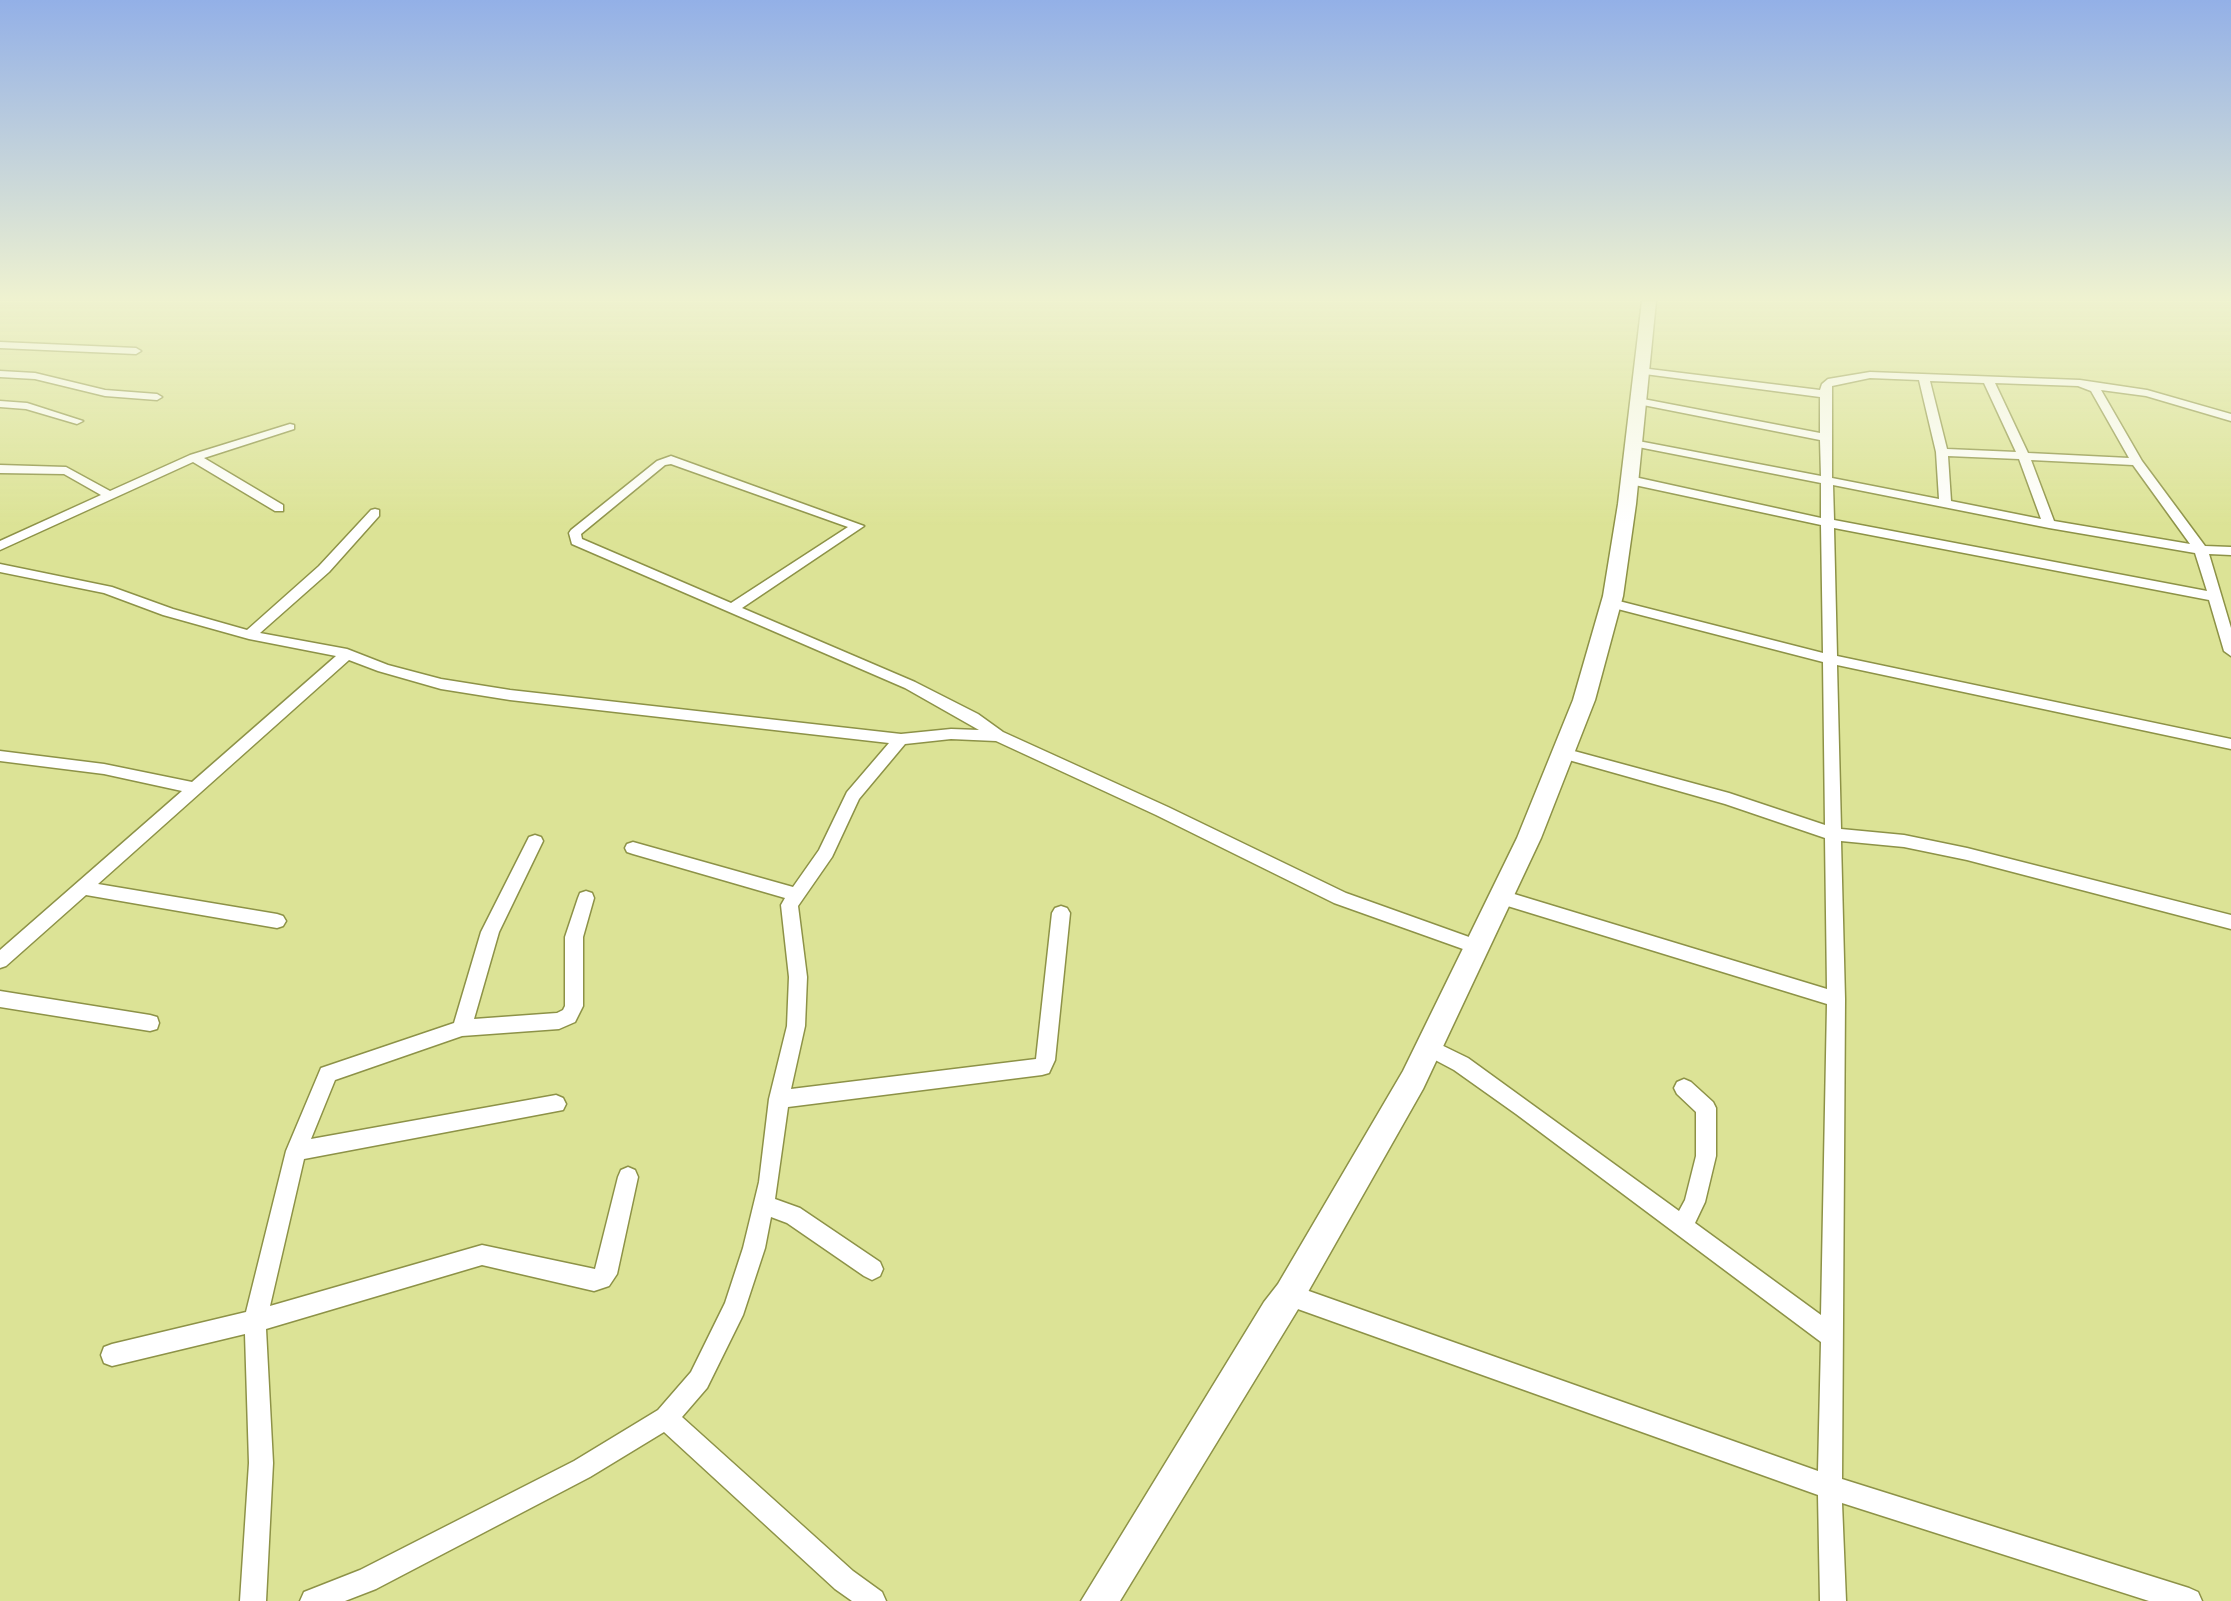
<!DOCTYPE html>
<html>
<head>
<meta charset="utf-8">
<style>
  body { margin:0 }
  canvas { display:block; background:#dce396 }
</style>
</head>
<body>
<canvas width="2231" height="1601"></canvas>
<script>
const ctx = document.querySelector('canvas').getContext('2d');
ctx.lineJoin = 'round';
function toPath(rows) {
  const path = new Path2D();
  for (const r of rows) {
    path.moveTo(r[0], r[1]);
    for (let i = 2; i < r.length; i += 2) path.lineTo(r[i], r[i + 1]);
  }
  return path;
}
function strokePath(path, color, width, dash) {
  ctx.strokeStyle = color;
  ctx.lineWidth = width;
  ctx.lineCap = dash ? 'butt' : 'round';
  ctx.setLineDash(dash || []);
  ctx.stroke(path);
}
function fillPath(path, color) {
  ctx.fillStyle = color;
  ctx.fill(path, 'evenodd');
}
const street = toPath([
  [0,342,136,348,141,351,136,354,0,348,0,342],
  [1641,368,1820,390,1822,384,1828,379,1870,372,2080,380,2147,390,2231,414,2231,421,2146,396,2101,390,2142,461,2205,546,2231,547,2231,555,2209,554,2231,628,2231,656,2224,651,2209,600,1834,528,1837,656,2231,739,2231,749,1837,665,1841,829,1904,835,1967,848,2231,915,2231,929,1967,860,1904,847,1841,841,1845,999,1842,1479,2189,1588,2198,1592,2202,1601,2149,1601,1842,1503,1846,1601,1820,1601,1818,1495,1281,1303,1278,1295,1281,1287,1289,1284,1818,1471,1821,1342,1516,1114,1454,1070,1422,1053,1420,1047,1422,1041,1429,1039,1468,1058,1679,1211,1685,1200,1696,1156,1696,1112,1677,1094,1674,1088,1677,1082,1684,1079,1691,1082,1713,1102,1716,1108,1716,1156,1705,1202,1695,1223,1821,1315,1827,1004,1501,904,1495,902,1493,897,1495,892,1501,890,1827,989,1825,838,1725,804,1558,757,1555,753,1563,748,1729,793,1825,825,1823,662,1606,606,1604,603,1611,599,1823,653,1821,525,1630,484,1624,480,1630,476,1821,518,1821,483,1633,446,1627,443,1633,440,1821,476,1820,440,1638,404,1633,401,1638,398,1820,433,1820,397,1637,373,1636,371,1641,368],
  [1870,378,1919,380,1936,452,1939,499,1832,478,1832,386,1870,378],
  [1930,381,1984,383,2016,452,1947,449,1930,381],
  [1995,383,2078,386,2091,391,2129,458,2028,453,1995,383],
  [1948,456,2019,459,2041,519,1951,501,1948,456],
  [2031,460,2133,465,2190,544,2054,521,2031,460],
  [1833,485,2049,528,2195,553,2207,591,1834,520,1833,485],
  [0,371,35,373,105,390,157,394,162,397,157,400,105,396,35,379,0,377,0,371],
  [0,401,27,403,83,421,77,424,26,409,0,407,0,401],
  [290,424,294,425,294,429,204,458,283,505,283,511,275,511,193,462,0,550,0,541,101,495,64,474,0,473,0,465,66,467,110,491,190,455,290,424],
  [671,456,864,526,742,608,915,682,978,714,1003,732,1168,807,1346,893,1483,942,1486,947,1483,952,1477,954,1334,903,1156,815,996,741,951,739,905,744,859,799,832,857,798,906,807,977,805,1026,791,1089,1036,1059,1052,913,1055,908,1061,906,1067,908,1070,913,1055,1060,1049,1073,1042,1075,788,1107,775,1199,800,1208,880,1262,883,1269,880,1276,872,1280,864,1276,787,1223,771,1217,765,1248,743,1315,707,1388,682,1417,853,1571,882,1592,886,1601,852,1601,835,1589,664,1432,590,1477,376,1589,345,1601,300,1601,304,1592,360,1570,574,1461,658,1410,691,1372,725,1303,743,1248,759,1182,769,1099,787,1026,789,977,781,905,785,898,633,854,627,852,625,848,627,844,633,842,793,887,819,850,847,792,889,743,510,700,441,689,378,671,349,660,98,884,277,914,283,916,286,921,283,926,277,928,86,895,6,966,0,968,0,950,182,791,104,774,0,761,0,751,104,764,192,782,336,656,249,639,163,615,104,593,0,572,0,564,112,587,173,609,247,630,319,566,371,510,375,509,379,510,379,516,329,572,260,633,347,649,388,665,441,679,510,690,901,734,951,729,979,730,905,688,572,544,569,533,571,530,657,461,671,456],
  [671,464,848,527,731,603,582,539,581,534,665,465,671,464],
  [535,835,541,837,543,841,499,932,474,1019,557,1013,563,1010,565,1006,565,937,578,898,580,893,586,891,592,893,594,898,583,937,583,1006,575,1022,559,1029,462,1036,335,1080,311,1139,556,1095,563,1098,566,1104,563,1110,304,1159,270,1306,482,1245,595,1269,618,1177,621,1170,628,1167,635,1170,638,1177,617,1274,609,1286,594,1291,482,1265,266,1329,273,1463,266,1601,240,1601,249,1463,245,1334,112,1366,104,1363,101,1355,104,1347,112,1344,246,1312,286,1151,321,1068,454,1023,481,932,529,837,535,835],
  [0,991,150,1015,157,1017,159,1023,157,1029,150,1031,0,1007,0,991]
]);
const secondary = toPath([
  [1642,301,1656,301,1636,504,1623,596,1595,700,1541,838,1423,1089,1300,1306,1120,1601,1081,1601,1264,1302,1278,1284,1403,1071,1517,838,1573,700,1603,596,1618,504,1642,301]
]);
strokePath(street, '#8d9247', 3);
strokePath(secondary, '#8d9247', 3);
fillPath(street, '#fff');
fillPath(secondary, '#fff');
const sky = ctx.createLinearGradient(0, 0, 0, 525);
sky.addColorStop(0, '#93b0e7');
sky.addColorStop(0.57, '#eff2d0');
sky.addColorStop(1, '#eff2d000');
ctx.fillStyle = sky;
ctx.fillRect(0, 0, 2231, 525);
</script>
</body>
</html>
